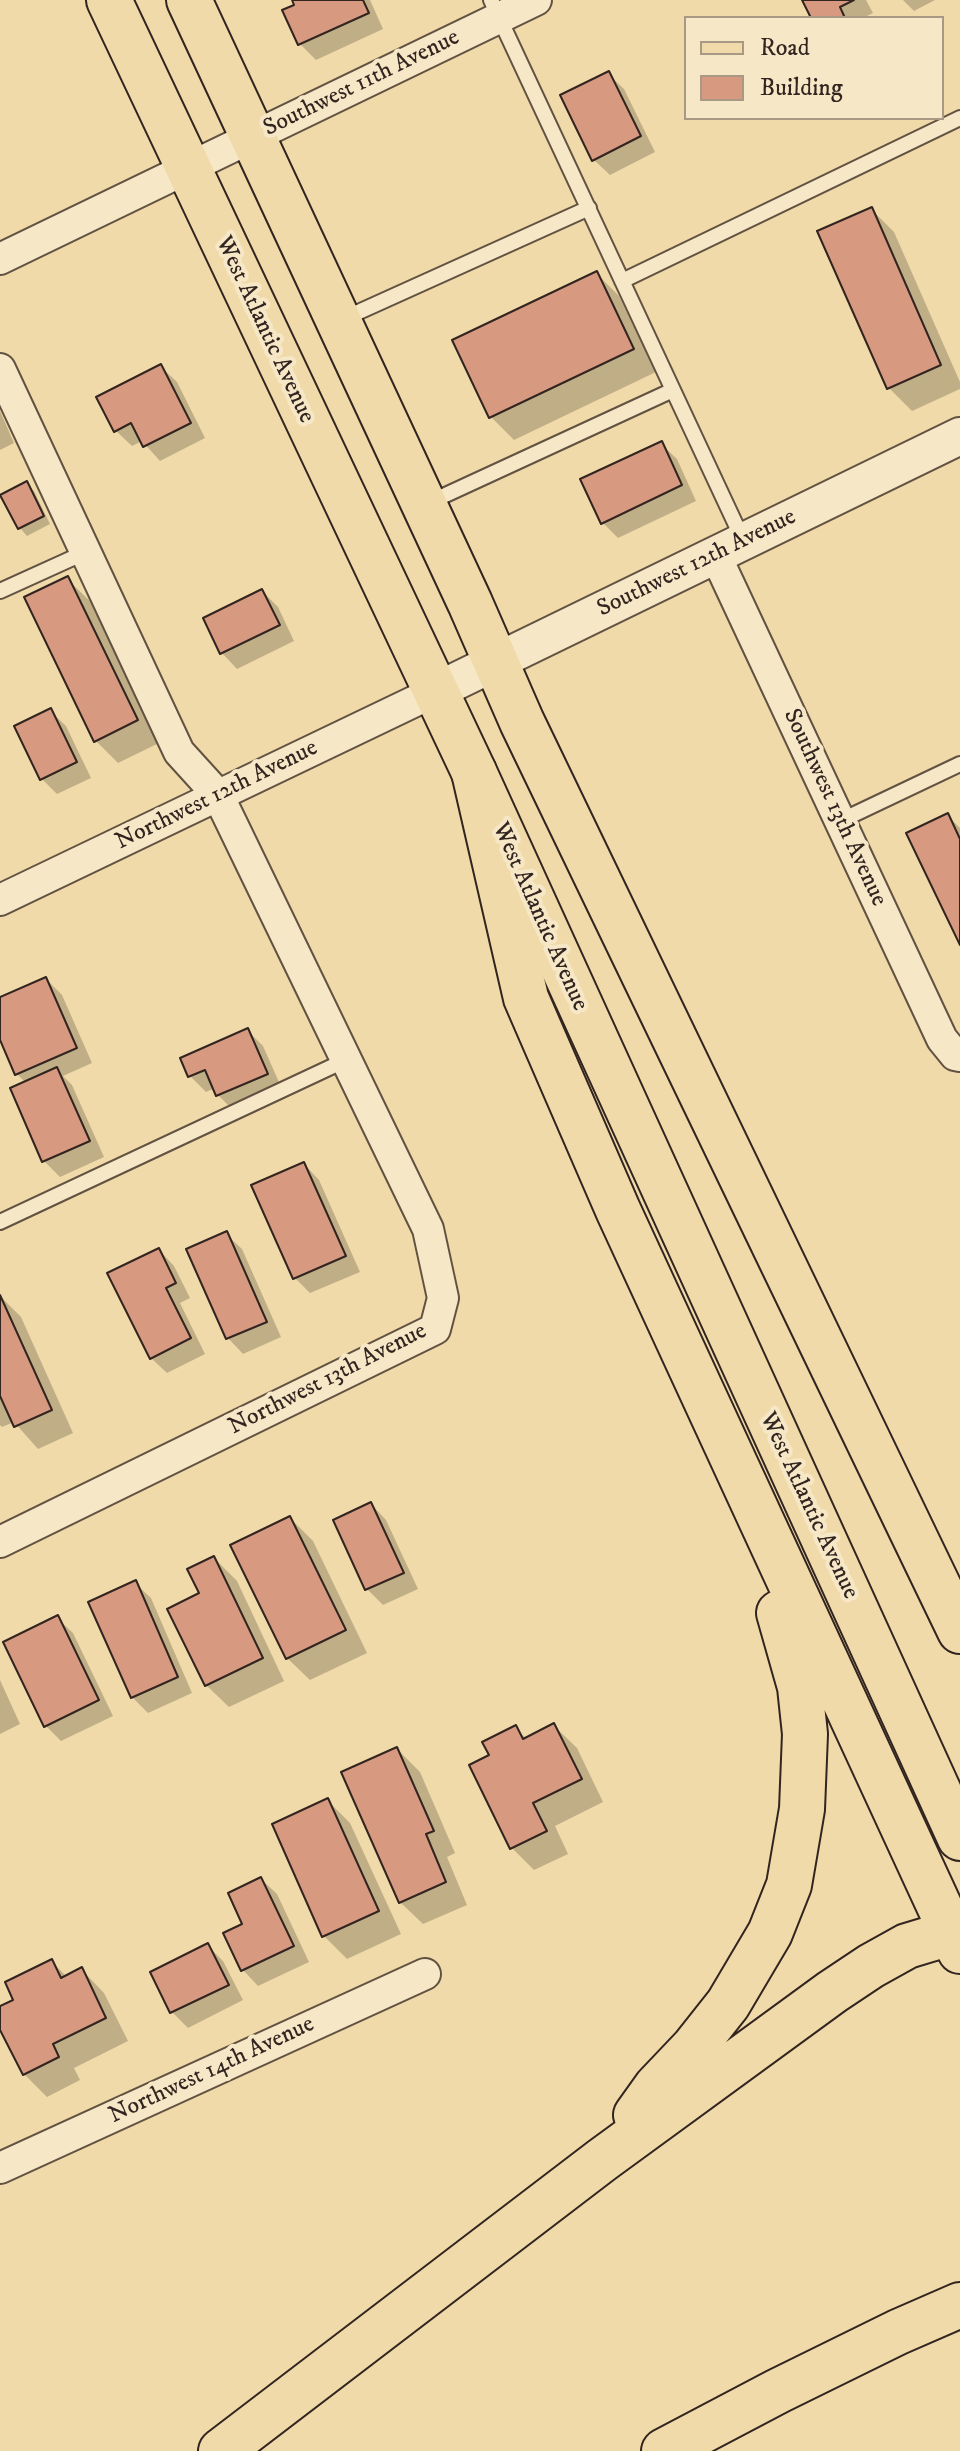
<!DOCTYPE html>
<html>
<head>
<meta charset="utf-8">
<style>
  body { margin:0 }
  #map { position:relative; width:960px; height:2451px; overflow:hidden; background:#f1daa9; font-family:"IM FELL DW Pica",serif }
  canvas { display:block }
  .legend { position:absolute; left:684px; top:16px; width:260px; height:104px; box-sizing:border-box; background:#f6e7c7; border:2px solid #a89984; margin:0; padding:10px 14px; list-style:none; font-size:24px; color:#322520 }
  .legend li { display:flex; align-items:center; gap:16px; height:40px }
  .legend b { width:40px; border:2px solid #a89984 }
</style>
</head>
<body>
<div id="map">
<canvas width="960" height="2451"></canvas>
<ul class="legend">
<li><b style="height:10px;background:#f1daa9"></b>Road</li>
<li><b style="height:22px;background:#d79a80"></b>Building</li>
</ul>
</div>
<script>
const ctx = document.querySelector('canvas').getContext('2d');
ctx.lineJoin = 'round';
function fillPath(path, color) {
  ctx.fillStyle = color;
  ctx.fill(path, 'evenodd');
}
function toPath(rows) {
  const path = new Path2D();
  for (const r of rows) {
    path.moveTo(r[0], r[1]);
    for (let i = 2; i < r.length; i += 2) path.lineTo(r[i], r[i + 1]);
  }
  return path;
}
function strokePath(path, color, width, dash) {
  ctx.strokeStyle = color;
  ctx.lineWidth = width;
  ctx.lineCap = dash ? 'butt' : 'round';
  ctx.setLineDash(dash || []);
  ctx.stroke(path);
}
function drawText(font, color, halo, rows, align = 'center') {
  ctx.font = font + ' "IM FELL DW Pica",serif';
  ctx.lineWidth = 8;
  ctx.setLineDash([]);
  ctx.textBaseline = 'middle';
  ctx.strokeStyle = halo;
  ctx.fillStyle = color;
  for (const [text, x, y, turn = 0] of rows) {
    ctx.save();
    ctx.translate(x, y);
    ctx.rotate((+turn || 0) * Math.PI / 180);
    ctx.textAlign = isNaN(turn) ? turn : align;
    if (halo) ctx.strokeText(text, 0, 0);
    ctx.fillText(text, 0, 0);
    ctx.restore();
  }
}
fillPath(toPath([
  [294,0,370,0,383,29,316,60,300,44,297,6],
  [804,0,866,0,873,13,863,18,813,18],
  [903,0,935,0,914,11],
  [608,74,624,89,655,152,610,175,594,160],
  [871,209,894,232,960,382,960,389,912,411,889,388,820,232],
  [596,273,619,296,656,372,514,440,491,417,455,341],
  [161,367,177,382,205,438,160,461,142,441,132,446,116,431],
  [0,411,14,443,0,450],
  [661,444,677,459,696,501,618,538,602,522],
  [26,484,34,491,50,524,27,536,20,528,3,496],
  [67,579,90,601,159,743,118,763,95,740],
  [262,591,278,607,294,641,237,669,222,653,205,619],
  [50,711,66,726,91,778,57,794,42,779],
  [947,815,960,828,960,940],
  [46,979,62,995,92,1063,63,1076,72,1085,104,1157,60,1177,44,1161,26,1083,17,1074,0,1035,0,999],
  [247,1030,263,1046,282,1089,233,1110,218,1095,215,1088,206,1092,190,1076,182,1059],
  [304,1164,319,1180,360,1272,310,1293,295,1278],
  [226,1234,242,1249,281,1337,243,1354,228,1338],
  [159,1250,174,1266,190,1298,180,1303,205,1354,167,1373,151,1358],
  [0,1296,21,1317,73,1433,38,1449,14,1422,2,1427,0,1425],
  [371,1504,386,1520,418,1589,383,1605,367,1589,336,1521],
  [290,1518,313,1541,367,1653,310,1680,287,1658],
  [214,1558,237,1581,284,1681,229,1707,206,1685],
  [135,1583,151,1598,192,1693,148,1713,132,1697],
  [57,1618,73,1633,113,1716,61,1741,46,1726],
  [0,1680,20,1724,0,1734],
  [554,1726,577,1748,603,1802,555,1826,568,1854,534,1870,511,1847,491,1756,515,1728,527,1739],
  [397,1749,420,1772,455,1853,447,1857,467,1905,423,1924,400,1902],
  [328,1801,350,1823,401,1934,347,1959,324,1936],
  [261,1879,277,1894,309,1962,258,1986,243,1970],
  [208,1946,223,1961,243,2000,188,2028,172,2012,153,1973],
  [51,1961,67,1977,82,1970,104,1993,128,2041,74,2068,80,2080,47,2097,24,2074,0,2025,0,2008,16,2001]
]), '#0003');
const building = toPath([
  [292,0,363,0,369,13,298,45,282,10,294,5,292,0],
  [802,0,854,0,840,7,845,18,811,18,802,0],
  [609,71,641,136,592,161,560,95,609,71],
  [872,207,941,365,887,389,817,231,872,207],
  [597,271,634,349,489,418,452,340,597,271],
  [161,364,191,423,143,447,131,423,114,432,96,397,161,364],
  [662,441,682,485,601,524,580,479,662,441],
  [27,481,44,516,18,529,0,495,27,481],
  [68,576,138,720,94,742,24,597,68,576],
  [262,589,280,625,220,654,203,618,262,589],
  [51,708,77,762,40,780,14,726,51,708],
  [948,813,960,839,960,945,906,833,948,813],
  [46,977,77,1048,15,1075,0,1040,0,997,46,977],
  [248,1028,268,1074,216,1096,205,1070,188,1077,180,1058,248,1028],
  [57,1067,90,1141,42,1162,10,1088,57,1067],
  [304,1162,346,1256,293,1279,251,1185,304,1162],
  [227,1231,267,1322,226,1339,186,1249,227,1231],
  [159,1248,176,1283,166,1288,191,1338,150,1359,107,1273,159,1248],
  [0,1295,52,1410,14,1427,0,1396,0,1295],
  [371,1502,404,1573,365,1590,333,1520,371,1502],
  [290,1516,346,1630,286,1659,230,1545,290,1516],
  [214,1556,263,1658,205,1686,167,1609,199,1593,187,1569,214,1556],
  [136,1580,178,1677,131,1698,88,1602,136,1580],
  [58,1615,99,1700,44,1727,3,1642,58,1615],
  [554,1723,582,1779,533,1803,547,1831,510,1849,469,1765,489,1755,482,1742,516,1725,523,1739,554,1723],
  [397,1747,434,1831,426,1834,446,1882,399,1903,341,1772,397,1747],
  [328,1798,379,1911,322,1937,272,1824,328,1798],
  [261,1877,294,1946,241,1971,223,1933,242,1924,228,1893,261,1877],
  [208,1943,229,1985,170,2013,150,1972,208,1943],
  [52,1959,61,1978,82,1967,106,2018,53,2044,59,2057,23,2075,0,2030,0,2006,13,2000,5,1982,52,1959]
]);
fillPath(building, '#d79a80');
strokePath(building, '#322520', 2);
const service = toPath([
  [491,0,743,540],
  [622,281,960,118],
  [343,319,589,208],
  [428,503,673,390],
  [0,591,86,552],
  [840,821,960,764],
  [0,1222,346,1060]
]);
const minor = toPath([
  [0,259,536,0],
  [0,369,179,752,218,795,428,1229,443,1298,435,1329,0,1542],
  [715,554,942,1039,955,1055,960,1056],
  [0,900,434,692],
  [0,2168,425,1974]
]);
const tertiary = toPath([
  [434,692,960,436]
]);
const primary = toPath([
  [109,0,474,772,960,1838],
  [189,0,470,603,522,722,960,1631]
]);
const motorway = toPath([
  [474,772,526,998,618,1210,960,1951],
  [636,2115,656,2087,694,2047,728,2004,770,1933,789,1885,802,1809,805,1734,800,1687,779,1613],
  [221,2451,602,2160,832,1992,871,1966,907,1946,960,1930],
  [664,2451,778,2391,898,2332,960,2305]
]);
strokePath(service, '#625242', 18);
strokePath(minor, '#625242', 34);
strokePath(tertiary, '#625242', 40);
strokePath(primary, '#322520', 48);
strokePath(motorway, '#322520', 48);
strokePath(service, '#f6e7c7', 14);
strokePath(minor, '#f6e7c7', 30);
strokePath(tertiary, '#f6e7c7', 36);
strokePath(primary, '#f1daa9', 44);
strokePath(motorway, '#f1daa9', 44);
drawText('24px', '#322520', '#f6e7c7', [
  ["Southwest 11th Avenue",362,84,-26],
  ["West Atlantic Avenue",264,330,65],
  ["Southwest 12th Avenue",697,564,-26],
  ["Northwest 12th Avenue",217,796,-26],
  ["Southwest 13th Avenue",834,808,65],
  ["West Atlantic Avenue",539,917,66],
  ["Northwest 13th Avenue",328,1380,-27],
  ["West Atlantic Avenue",808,1506,65],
  ["Northwest 14th Avenue",212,2071,-25]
]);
</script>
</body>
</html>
